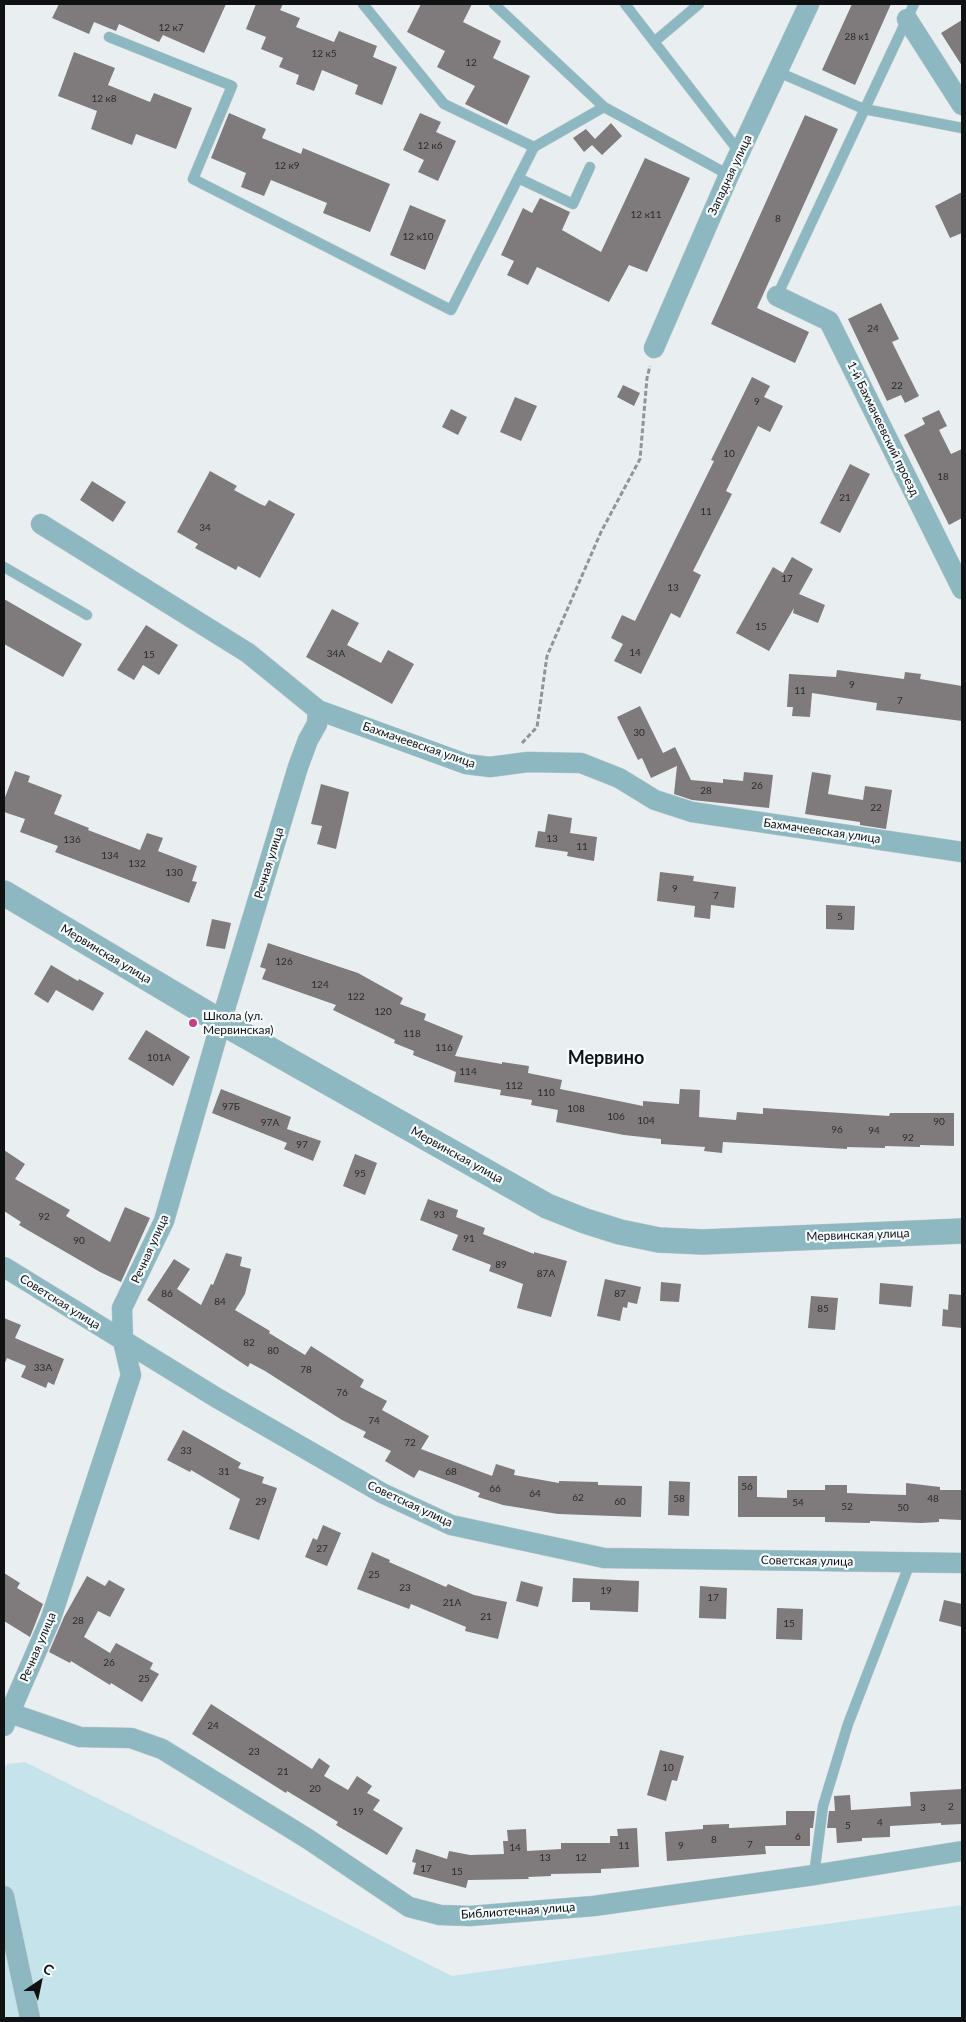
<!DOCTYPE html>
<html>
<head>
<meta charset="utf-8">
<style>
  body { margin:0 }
  #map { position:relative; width:966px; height:2022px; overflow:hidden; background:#e9eff0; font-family:Lato,sans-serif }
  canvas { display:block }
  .frame { position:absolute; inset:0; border:5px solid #0f1112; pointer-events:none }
  .north { position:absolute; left:15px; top:1957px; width:50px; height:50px; -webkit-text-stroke:4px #f6fcfe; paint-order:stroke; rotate:34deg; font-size:14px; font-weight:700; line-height:20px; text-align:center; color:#0f1112 }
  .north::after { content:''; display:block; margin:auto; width:18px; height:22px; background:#0f1112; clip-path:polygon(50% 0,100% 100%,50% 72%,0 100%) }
</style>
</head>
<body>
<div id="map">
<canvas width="966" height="2022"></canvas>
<div class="frame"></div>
<div class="north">С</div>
</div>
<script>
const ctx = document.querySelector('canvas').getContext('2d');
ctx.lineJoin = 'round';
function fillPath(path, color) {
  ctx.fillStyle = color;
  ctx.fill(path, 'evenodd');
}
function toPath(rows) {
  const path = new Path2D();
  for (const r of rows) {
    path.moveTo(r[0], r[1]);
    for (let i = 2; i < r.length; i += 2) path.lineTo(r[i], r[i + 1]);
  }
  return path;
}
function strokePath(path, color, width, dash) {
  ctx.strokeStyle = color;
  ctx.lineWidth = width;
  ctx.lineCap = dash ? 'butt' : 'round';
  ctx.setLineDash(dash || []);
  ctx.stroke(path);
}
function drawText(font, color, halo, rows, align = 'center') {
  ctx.font = font + ' Lato,sans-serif';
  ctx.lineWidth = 4.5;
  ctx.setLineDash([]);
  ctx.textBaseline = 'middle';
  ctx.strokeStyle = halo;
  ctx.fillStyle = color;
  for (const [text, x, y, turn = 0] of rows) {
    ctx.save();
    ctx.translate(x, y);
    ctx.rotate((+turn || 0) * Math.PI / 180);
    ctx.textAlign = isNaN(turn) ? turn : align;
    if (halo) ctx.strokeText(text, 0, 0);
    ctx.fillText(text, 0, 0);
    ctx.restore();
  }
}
fillPath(toPath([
  [25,1762,452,1976,962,1905,962,2015,961,2018,4,2018,4,1767,8,1764]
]), '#c5e3ea');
fillPath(toPath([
  [59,4,226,4,204,53,163,35,159,42,119,24,116,31,94,22,89,34,52,18],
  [256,4,283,4,280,10,300,18,296,27,334,42,339,31,377,46,373,57,397,67,382,105,355,94,358,85,322,70,314,91,296,84,299,75,279,67,283,58,261,49,266,37,246,29],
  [421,4,472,4,463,22,501,41,493,58,530,76,507,125,465,104,475,86,437,67,445,51,407,32],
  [852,4,891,4,855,85,822,70],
  [962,20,962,66,941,33],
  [74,52,115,68,108,85,150,102,154,93,192,108,176,149,136,134,132,145,91,129,97,111,58,96],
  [229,113,266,129,262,138,301,154,303,148,390,184,370,232,323,213,327,203,271,180,264,196,241,187,246,173,211,158],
  [420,113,441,122,436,132,456,141,438,181,418,172,424,160,403,150],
  [805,115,838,129,757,308,809,332,795,363,711,324],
  [611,123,622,136,602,155,592,145,584,152,573,138,586,129,595,139],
  [645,158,690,178,647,272,629,265,609,302,537,267,528,285,507,275,514,261,501,255,523,208,532,213,540,198,570,212,562,230,601,252],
  [962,192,962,233,950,238,935,206],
  [410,205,446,220,425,270,390,255],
  [881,303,899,339,892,342,919,396,905,403,901,395,887,401,848,319],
  [752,377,770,386,764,397,783,406,770,432,758,426,726,491,732,494,693,571,701,575,680,618,671,613,641,674,614,661,623,644,611,638,622,615,635,621,714,461,711,460],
  [623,385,640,393,634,406,617,397],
  [515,397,537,406,521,441,500,432],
  [451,409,467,417,458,435,442,427],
  [939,410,947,426,939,430,951,454,962,449,962,518,949,525,904,435,925,424,922,418],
  [850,464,870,474,840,533,820,523],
  [210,471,237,486,234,490,260,504,265,506,269,500,295,514,260,578,238,566,236,570,195,548,198,544,177,532],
  [92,481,126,502,113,522,80,500],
  [792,557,813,569,799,594,825,605,818,623,793,613,794,608,769,651,736,633,773,567,783,573],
  [4,599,82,644,63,677,4,644],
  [332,609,359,623,347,645,381,663,388,650,414,664,392,704,306,657],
  [146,625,178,645,159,675,143,665,134,680,117,670],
  [837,670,904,679,905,672,921,674,920,679,962,686,962,721,876,710,877,703,812,693,810,717,792,716,793,707,787,707,789,674,836,677],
  [640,706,663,753,675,747,691,780,723,783,723,779,743,781,744,772,773,775,769,808,692,800,674,794,677,766,651,778,642,758,638,760,617,717],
  [15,771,30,776,28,782,62,795,54,814,89,828,88,830,140,850,147,833,163,838,158,851,197,866,192,881,197,882,189,903,55,852,58,846,20,832,25,819,4,812,4,800],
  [812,772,831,775,828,794,863,800,865,786,892,790,886,829,860,825,860,822,805,814],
  [321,784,349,792,336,849,317,844,322,826,311,824],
  [548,814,572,818,570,833,597,837,594,861,567,856,568,852,535,847,538,831,545,832],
  [660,872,694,876,693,881,736,887,734,908,711,905,710,919,694,917,695,906,657,901],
  [826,905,855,906,854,930,826,929],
  [212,919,231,923,225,949,206,946],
  [268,943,358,973,403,998,400,1004,426,1014,424,1020,463,1036,455,1056,502,1064,502,1062,529,1066,528,1073,562,1080,560,1089,643,1106,643,1101,679,1104,680,1089,700,1090,699,1117,736,1120,737,1112,763,1114,763,1108,889,1116,890,1113,954,1113,954,1146,920,1145,920,1147,885,1146,885,1148,847,1147,847,1149,723,1142,722,1153,704,1151,705,1147,661,1144,661,1139,624,1135,556,1122,558,1110,531,1105,532,1100,500,1095,501,1090,454,1082,456,1072,413,1055,414,1051,394,1043,395,1040,333,1010,336,1005,262,979,266,969,260,967],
  [51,965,78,981,79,979,104,993,93,1011,56,990,48,1003,34,994],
  [146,1030,190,1057,173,1086,128,1059],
  [221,1089,291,1117,287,1129,321,1141,313,1161,284,1149,287,1143,212,1113],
  [4,1150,25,1164,15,1179,70,1210,66,1216,110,1242,125,1207,150,1218,121,1282,100,1272,19,1225,21,1222,4,1211],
  [355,1154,377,1163,365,1195,343,1186],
  [428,1199,458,1210,456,1217,485,1228,483,1234,534,1254,534,1252,567,1261,551,1317,517,1308,523,1284,489,1271,491,1265,452,1250,458,1235,420,1220],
  [226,1253,242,1257,240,1266,251,1269,245,1294,235,1310,270,1331,269,1333,305,1355,311,1346,364,1380,360,1387,387,1401,382,1410,429,1436,421,1449,492,1476,496,1464,515,1470,514,1475,559,1483,559,1481,598,1482,598,1485,642,1486,641,1517,558,1514,503,1505,478,1497,480,1493,419,1470,414,1478,385,1461,391,1451,363,1437,366,1432,342,1420,265,1371,250,1363,248,1367,147,1300,174,1259,190,1269,177,1289,201,1305,211,1284,213,1285],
  [605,1279,641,1287,637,1304,628,1302,627,1308,623,1307,620,1321,597,1316],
  [661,1282,681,1284,679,1302,660,1301],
  [880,1283,913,1286,911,1307,879,1304],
  [949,1294,962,1295,962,1328,942,1326,943,1309,948,1310],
  [811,1296,838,1298,835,1330,808,1328],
  [4,1318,21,1325,15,1338,64,1359,54,1385,48,1382,46,1388,21,1377,26,1366,7,1358,4,1365],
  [183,1430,241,1463,238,1468,264,1477,262,1483,277,1488,259,1540,229,1529,240,1499,191,1470,190,1472,167,1460],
  [738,1476,757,1476,757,1497,787,1498,787,1490,825,1490,825,1485,847,1485,847,1493,870,1494,906,1495,906,1483,940,1487,940,1490,962,1490,962,1520,939,1519,939,1522,921,1523,870,1521,870,1523,825,1522,825,1517,738,1517],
  [669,1481,690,1482,689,1516,668,1515],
  [323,1525,341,1533,327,1566,305,1557,313,1538,317,1540],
  [372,1552,390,1560,389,1562,446,1587,448,1584,474,1595,507,1602,498,1639,465,1631,466,1627,411,1604,409,1609,357,1589],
  [4,1573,20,1583,17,1588,43,1604,30,1637,4,1621],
  [87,1576,105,1586,109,1580,125,1589,110,1617,98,1611,84,1637,110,1653,116,1643,153,1663,150,1669,159,1674,142,1702,111,1683,110,1685,71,1661,70,1663,49,1652,64,1617],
  [573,1578,639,1581,638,1612,590,1610,590,1602,572,1602],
  [521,1581,543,1587,538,1607,516,1601],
  [700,1586,727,1588,726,1619,699,1618],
  [944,1600,962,1604,962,1627,939,1621],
  [777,1608,803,1609,802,1640,776,1639],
  [211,1704,312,1769,319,1758,330,1766,324,1776,348,1790,357,1776,372,1786,367,1793,380,1800,373,1810,403,1828,387,1855,336,1825,338,1822,287,1791,286,1793,192,1734],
  [660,1750,684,1756,677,1781,672,1780,666,1801,647,1795],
  [962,1789,962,1824,941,1825,941,1823,890,1826,890,1837,862,1838,862,1841,837,1843,836,1828,827,1828,829,1811,835,1811,834,1796,850,1795,851,1810,911,1806,910,1792],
  [786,1811,815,1811,813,1828,810,1828,810,1846,765,1846,766,1854,667,1861,665,1832,703,1829,703,1825,729,1824,729,1828,786,1825],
  [637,1828,639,1867,601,1869,601,1873,551,1874,551,1876,528,1877,529,1879,468,1880,466,1888,413,1874,416,1863,412,1862,416,1849,447,1859,449,1851,470,1855,504,1854,503,1841,508,1841,507,1830,526,1829,527,1851,561,1849,561,1843,610,1843,610,1836,618,1836,617,1829]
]), '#7f7a7c');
const service = toPath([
  [363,4,444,104,534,147],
  [494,4,604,107],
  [625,4,740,153],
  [109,37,232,86,193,179,451,310,534,147,604,107,729,175],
  [654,42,699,4],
  [778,72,864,109,962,128],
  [518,178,573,204,590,167],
  [777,296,914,4],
  [4,567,87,615],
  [814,1875,823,1806,848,1724,910,1563]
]);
const minor = toPath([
  [907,19,962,105],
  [777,296,829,321,962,589],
  [654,348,729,175,809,4],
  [41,524,248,653,318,710,466,764,490,767,528,762,581,763,619,778,655,800,692,812,962,852],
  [4,1267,217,1398,382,1493,451,1525,604,1558,962,1563],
  [4,1711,80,1737,131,1738,162,1749,308,1839,409,1907,440,1915,470,1916,594,1906,814,1875,962,1851],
  [4,1726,51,1618,131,1375,123,1341,122,1308,164,1221,221,1022,298,767,308,740,317,724,318,710],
  [4,1896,30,2018]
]);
const tertiary = toPath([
  [4,893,221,1022,547,1206,585,1221,620,1232,659,1240,703,1242,962,1231]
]);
strokePath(service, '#c6cbcc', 11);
strokePath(minor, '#c6cbcc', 21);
strokePath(tertiary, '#c6cbcc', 26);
strokePath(toPath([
  [522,743,537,727,547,656,601,532,640,459,647,378,650,366]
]), '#909495', 3, [5, 2.5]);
strokePath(service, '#8db8c1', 10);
strokePath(minor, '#8db8c1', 20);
strokePath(tertiary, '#8db8c1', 25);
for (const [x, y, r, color] of [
  [193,1023,5,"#c43f83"]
]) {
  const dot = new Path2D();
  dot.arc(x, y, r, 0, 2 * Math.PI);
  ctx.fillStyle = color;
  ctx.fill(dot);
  strokePath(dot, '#f6fcfe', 2);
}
drawText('10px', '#2b2b2c', null, [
  ["12 к7",171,28],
  ["28 к1",857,37],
  ["12 к5",324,54],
  ["12",471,63],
  ["12 к8",104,99],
  ["12 к6",430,146],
  ["12 к9",287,166],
  ["12 к11",646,215],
  ["8",778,219],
  ["12 к10",418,237],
  ["24",873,329],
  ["22",897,386],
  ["9",757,402],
  ["10",729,454],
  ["18",943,477],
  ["21",845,498],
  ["11",706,512],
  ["34",205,528],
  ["17",787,579],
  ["13",673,588],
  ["15",761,627],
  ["14",635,653],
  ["34А",336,654],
  ["15",149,655],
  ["9",852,685],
  ["11",800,691],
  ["7",900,701],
  ["30",639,733],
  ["26",757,786],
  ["28",706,791],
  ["22",876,808],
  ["13",552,839],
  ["136",72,840],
  ["11",582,847],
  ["134",110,856],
  ["132",137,864],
  ["130",174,873],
  ["9",675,889],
  ["7",716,896],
  ["5",840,917],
  ["126",284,962],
  ["124",320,985],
  ["122",356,997],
  ["120",383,1012],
  ["118",412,1034],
  ["116",444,1048],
  ["101А",159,1058],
  ["114",468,1072],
  ["112",514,1086],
  ["110",546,1093],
  ["97Б",231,1107],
  ["108",576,1109],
  ["106",616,1117],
  ["104",646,1121],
  ["90",939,1122],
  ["97А",270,1123],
  ["96",837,1130],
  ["94",874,1131],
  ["92",908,1138],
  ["97",302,1145],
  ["95",360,1174],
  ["93",439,1215],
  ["92",44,1217],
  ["91",469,1239],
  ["90",79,1241],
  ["89",501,1265],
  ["87А",546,1274],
  ["86",167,1294],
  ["87",620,1294],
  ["84",220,1302],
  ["85",823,1309],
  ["82",249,1343],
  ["80",273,1351],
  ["33А",43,1368],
  ["78",306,1370],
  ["76",342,1393],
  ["74",374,1421],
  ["72",410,1443],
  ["33",186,1451],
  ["31",224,1472],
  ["68",451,1472],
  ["56",747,1487],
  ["66",495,1489],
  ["64",535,1494],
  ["62",578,1498],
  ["58",679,1499],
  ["48",933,1499],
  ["29",261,1502],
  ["60",620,1502],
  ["54",798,1503],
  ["52",847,1507],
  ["50",903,1508],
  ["27",322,1549],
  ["25",374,1575],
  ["23",405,1588],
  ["19",606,1591],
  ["17",713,1598],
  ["21А",452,1603],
  ["21",486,1617],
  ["28",78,1621],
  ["15",789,1624],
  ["26",109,1663],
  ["25",144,1679],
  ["24",213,1726],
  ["23",254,1752],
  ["10",668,1768],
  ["21",283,1772],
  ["20",315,1789],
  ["2",951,1807],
  ["3",923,1808],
  ["19",358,1812],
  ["4",880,1823],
  ["5",848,1826],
  ["6",798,1837],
  ["8",714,1840],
  ["7",750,1845],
  ["11",624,1846],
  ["9",681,1846],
  ["14",515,1848],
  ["13",545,1858],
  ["12",581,1858],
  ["17",426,1869],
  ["15",457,1872]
]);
drawText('12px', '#0f1112', '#f6fcfe', [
  ["Западная улица",730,175,-65],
  ["1-й Бахмачеевский проезд",883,429,64],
  ["Бахмачеевская улица",419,745,19],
  ["Бахмачеевская улица",822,831,8],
  ["Речная улица",269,863,-73],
  ["Мервинская улица",106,954,31],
  ["Мервинская улица",457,1155,29],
  ["Мервинская улица",858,1235,-2],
  ["Речная улица",150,1249,-66],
  ["Советская улица",60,1302,32],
  ["Советская улица",410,1504,25],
  ["Советская улица",807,1561,1],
  ["Речная улица",38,1647,-67],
  ["Библиотечная улица",518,1911,-4]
]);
drawText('12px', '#0f1112', '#f6fcfe', [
  ["Школа (ул.",203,1016],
  ["Мервинская)",203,1030]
], 'left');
drawText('bold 18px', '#0f1112', '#f6fcfe', [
  ["Мервино",606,1058]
]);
</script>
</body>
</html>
